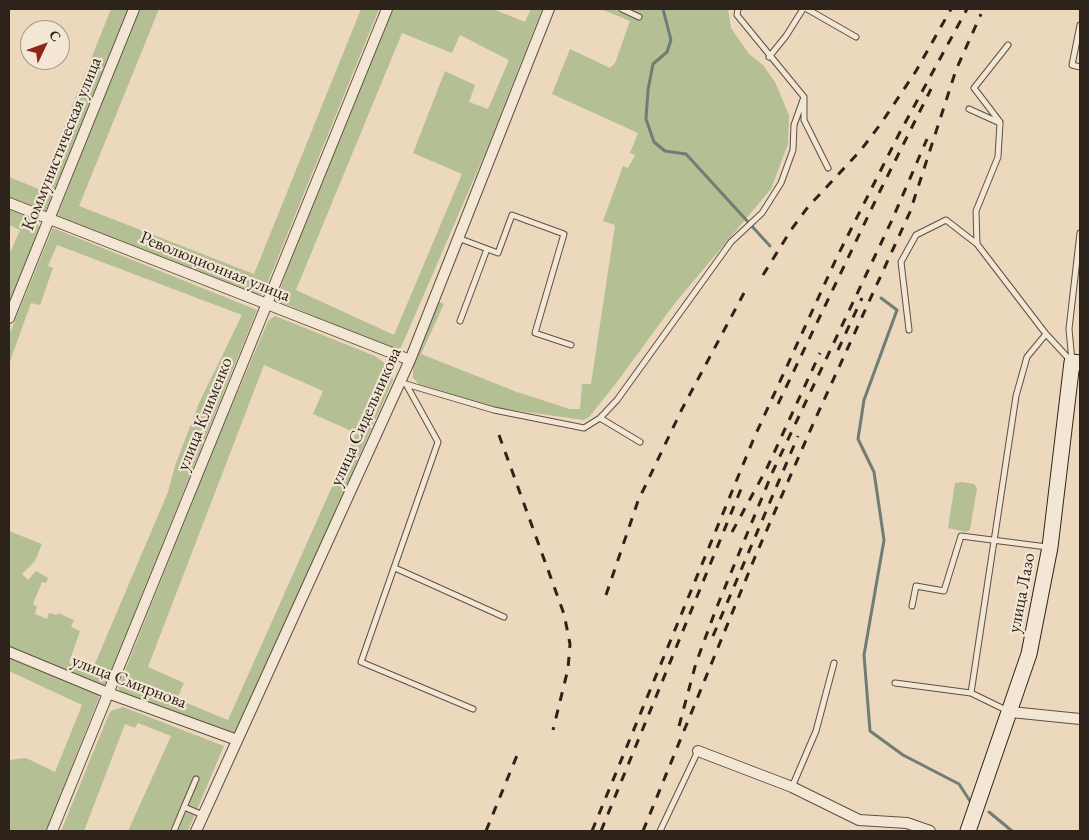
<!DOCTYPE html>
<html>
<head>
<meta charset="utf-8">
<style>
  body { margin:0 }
  #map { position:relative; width:1089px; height:840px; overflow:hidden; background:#ecd8bd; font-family:"EB Garamond",serif }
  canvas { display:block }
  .frame { position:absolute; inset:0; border:10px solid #2d231b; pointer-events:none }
  .north { position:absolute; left:20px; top:20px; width:50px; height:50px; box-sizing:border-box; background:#f3e6d4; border:1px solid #a4988a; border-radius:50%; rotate:48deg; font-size:14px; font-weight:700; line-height:20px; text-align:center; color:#2d231b }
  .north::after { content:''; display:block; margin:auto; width:18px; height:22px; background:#8f2418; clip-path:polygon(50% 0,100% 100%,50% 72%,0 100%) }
</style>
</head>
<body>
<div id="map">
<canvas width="1089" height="840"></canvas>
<div class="frame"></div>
<div class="north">С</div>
</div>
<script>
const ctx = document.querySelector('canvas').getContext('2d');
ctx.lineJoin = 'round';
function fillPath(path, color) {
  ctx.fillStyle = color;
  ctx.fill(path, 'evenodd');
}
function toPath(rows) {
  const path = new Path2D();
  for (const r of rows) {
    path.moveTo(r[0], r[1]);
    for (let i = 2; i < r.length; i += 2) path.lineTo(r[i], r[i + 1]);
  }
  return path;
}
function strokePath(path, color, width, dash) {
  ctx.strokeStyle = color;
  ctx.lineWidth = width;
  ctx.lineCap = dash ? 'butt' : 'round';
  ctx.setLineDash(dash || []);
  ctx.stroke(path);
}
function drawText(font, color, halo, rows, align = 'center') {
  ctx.font = font + ' "EB Garamond",serif';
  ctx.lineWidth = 4.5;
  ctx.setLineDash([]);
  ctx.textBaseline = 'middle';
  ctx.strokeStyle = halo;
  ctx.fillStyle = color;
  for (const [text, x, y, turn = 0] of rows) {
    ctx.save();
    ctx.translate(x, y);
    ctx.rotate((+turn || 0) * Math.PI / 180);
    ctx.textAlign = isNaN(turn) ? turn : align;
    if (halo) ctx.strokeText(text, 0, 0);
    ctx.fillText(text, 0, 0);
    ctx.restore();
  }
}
fillPath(toPath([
  [111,9,129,9,46,211,9,197,9,177,39,189],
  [139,9,159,9,79,206,254,274,361,9,379,9,263,294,258,295,183,267,57,216],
  [391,9,493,9,525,22,531,9,542,9,486,151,399,352,276,300,325,167],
  [402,33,452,53,460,35,509,60,488,109,469,102,475,85,445,71,413,153,462,174,394,335,296,290],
  [601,9,728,9,731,28,749,54,763,65,775,82,789,115,788,144,771,189,675,303,617,382,590,416,584,420,491,407,419,384,413,378,413,360,437,301,444,304,421,354,517,392,570,409,580,409,582,384,591,384,615,225,603,221,623,166,628,168,635,155,630,153,638,133,552,94,570,49,610,68,615,63,630,21],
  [9,209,35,220,40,227,9,306,9,255,20,230,9,225],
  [53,228,257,310,104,688,9,651,9,531,42,544,35,561,22,574,28,580,36,571,48,578,46,583,42,582,33,604,37,607,35,614,47,619,49,613,57,615,58,613,74,620,71,627,80,631,69,663,91,673,168,492,175,466,199,403,242,315,57,245,48,266,53,268,40,305,31,303,9,364,9,335],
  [275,316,375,356,390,367,393,380,235,737,123,695,118,688,218,438,266,326,269,320],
  [264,365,323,391,313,414,356,433,228,720,177,699,184,683,148,667],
  [961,482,974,484,977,488,970,530,966,532,948,528,955,483],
  [9,658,100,695,46,831,9,831,9,760,26,758,55,772,82,705,9,671],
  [123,707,224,746,188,831,128,831,171,736,138,723,135,728,125,724,84,831,61,831,108,716,111,711]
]), '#b4bf94');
strokePath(toPath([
  [663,9,671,40,667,52,653,64,648,90,646,119,654,142,665,151,686,154,770,246],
  [881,298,897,310,864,400,858,439,874,472,884,540,864,655,870,731,903,755,959,784,970,801],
  [989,812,1012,831]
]), '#6e7d76', 3);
const lane = toPath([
  [622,9,639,17],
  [738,9,737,15,804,97,804,120,828,168],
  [807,9,856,37],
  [1080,25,1072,65,1080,67],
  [769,57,786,36,803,9],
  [969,109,1000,123,998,157,976,211,977,244,1046,334,1071,361],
  [1000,122,974,88,1008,45],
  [458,238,498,253,512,215,564,234,535,333,571,345],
  [460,321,487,249],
  [909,330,901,262,916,235,946,220,977,244],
  [1072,361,1069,329,1080,233],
  [399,382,494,410,584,428,600,418,617,400,731,242,762,213,781,183,793,150,794,125,804,97],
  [406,384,438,442,361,662,473,709],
  [600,418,640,442],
  [395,568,504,617],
  [912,606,916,586,944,591,961,536,1047,547],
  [895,683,971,693],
  [1008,711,971,693,1016,396,1027,357,1046,334],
  [196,779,184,807,203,815],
  [792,787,816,731,834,663],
  [174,831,184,807],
  [660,831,698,751]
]);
const street = toPath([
  [9,203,410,360],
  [9,318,134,9],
  [9,652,108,693,237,740],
  [1011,712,1080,719],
  [698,751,792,787,859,820,907,823,930,831],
  [52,831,387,9],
  [196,831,410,360,549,9]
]);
const secondary = toPath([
  [968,831,1029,654,1050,547,1072,362,1080,363]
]);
strokePath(lane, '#5d5044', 7);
strokePath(street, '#5d5044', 12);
strokePath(secondary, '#2d231b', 17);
strokePath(lane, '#f3e6d4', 5);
strokePath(street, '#f3e6d4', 10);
strokePath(secondary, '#f3e6d4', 15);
strokePath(toPath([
  [763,275,791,230,808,207,861,150,882,122,916,71,951,9],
  [838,350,862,298],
  [778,404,881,189,931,89],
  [499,435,564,614,570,644,568,669,553,730],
  [732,532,767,468,820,353],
  [606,595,638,501,682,409,744,293],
  [713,636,798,436],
  [679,726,696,663,716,609,773,471,892,220,927,139],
  [486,831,518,753],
  [592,831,754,438,837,257,899,134,967,9],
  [601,831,741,489],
  [643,831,755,557,813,424,910,212,956,70,981,14]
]), '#2d231b', 3, [9, 9]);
drawText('18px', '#2d231b', '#f3e6d4', [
  ["Коммунистическая улица",62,144,-68],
  ["Революционная улица",215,267,22],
  ["улица Клименко",205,414,-68],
  ["улица Сидельникова",366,417,-66],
  ["улица Лазо",1022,593,-79],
  ["улица Смирнова",129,682,21]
]);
</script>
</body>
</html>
